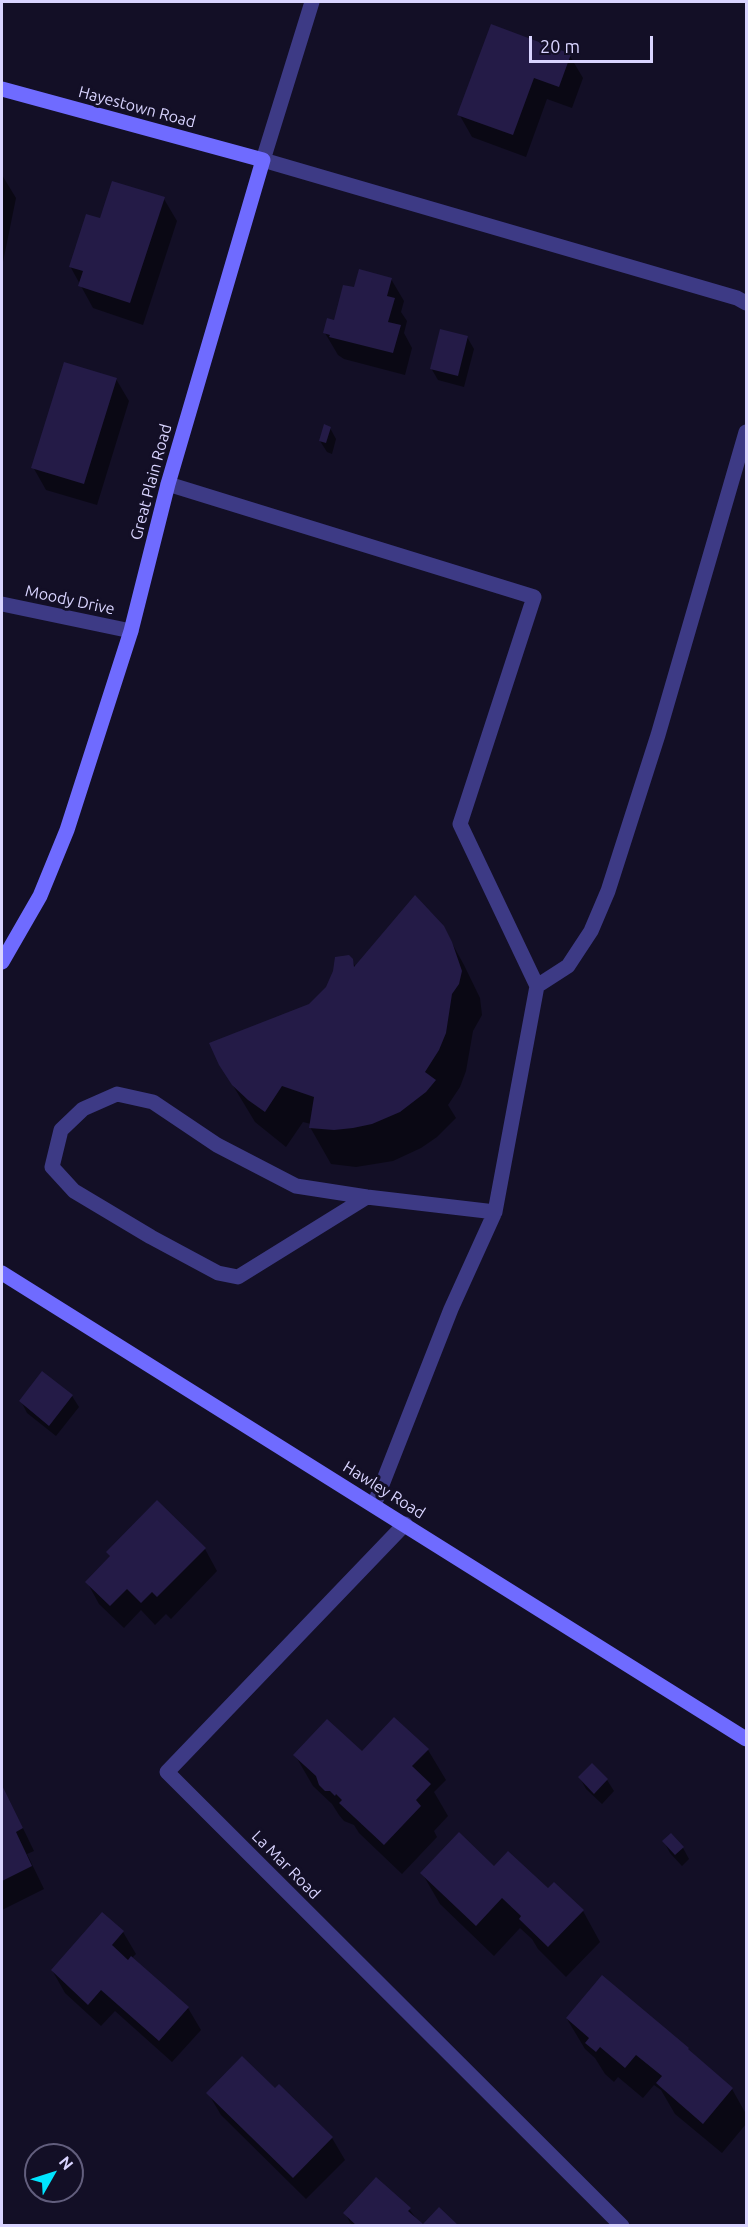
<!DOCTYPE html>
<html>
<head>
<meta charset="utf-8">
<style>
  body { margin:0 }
  #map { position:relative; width:748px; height:2227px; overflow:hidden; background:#130f26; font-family:Ubuntu,sans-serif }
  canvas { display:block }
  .frame { position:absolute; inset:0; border:3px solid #d9d4ff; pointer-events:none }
  .north { position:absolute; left:24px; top:2143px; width:60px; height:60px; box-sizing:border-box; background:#130f26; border:2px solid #625e7d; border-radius:50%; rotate:51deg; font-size:16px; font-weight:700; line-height:24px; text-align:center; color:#d9d4ff }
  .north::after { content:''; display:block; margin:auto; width:21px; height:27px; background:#00e5ff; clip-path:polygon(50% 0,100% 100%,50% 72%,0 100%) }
  .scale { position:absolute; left:529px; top:36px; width:124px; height:27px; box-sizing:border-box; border:3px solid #d9d4ff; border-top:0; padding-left:8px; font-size:18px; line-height:21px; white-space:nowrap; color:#d9d4ff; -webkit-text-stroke:4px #130f26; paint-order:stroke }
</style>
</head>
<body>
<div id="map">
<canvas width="748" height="2227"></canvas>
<div class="frame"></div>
<div class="north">N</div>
<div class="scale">20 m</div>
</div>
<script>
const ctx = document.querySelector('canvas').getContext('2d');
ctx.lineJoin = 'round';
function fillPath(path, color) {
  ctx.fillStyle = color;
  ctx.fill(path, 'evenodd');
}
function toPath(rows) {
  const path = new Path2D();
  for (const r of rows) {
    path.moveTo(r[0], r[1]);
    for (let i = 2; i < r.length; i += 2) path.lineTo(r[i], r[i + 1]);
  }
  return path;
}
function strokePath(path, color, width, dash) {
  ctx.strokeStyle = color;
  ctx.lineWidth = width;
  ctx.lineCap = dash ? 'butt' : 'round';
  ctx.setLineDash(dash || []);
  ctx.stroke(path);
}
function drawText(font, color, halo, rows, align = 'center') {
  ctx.font = font + ' Ubuntu,sans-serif';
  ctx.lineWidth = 6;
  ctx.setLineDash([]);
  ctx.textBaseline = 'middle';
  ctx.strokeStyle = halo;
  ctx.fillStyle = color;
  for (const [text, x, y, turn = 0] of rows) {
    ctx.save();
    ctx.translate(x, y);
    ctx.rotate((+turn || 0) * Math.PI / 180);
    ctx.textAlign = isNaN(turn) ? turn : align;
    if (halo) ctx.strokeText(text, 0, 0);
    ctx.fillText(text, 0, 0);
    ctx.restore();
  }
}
fillPath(toPath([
  [570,56,583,78,572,108,547,99,526,157,472,137,459,114],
  [2,175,16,198,2,267],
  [164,199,177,221,143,325,93,308,70,266],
  [391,279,404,301,401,312,407,321,404,333,412,348,405,375,344,359,338,355,325,333,335,321,355,289],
  [467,337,474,349,464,387,438,380,431,368],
  [116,379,129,401,97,505,46,490,33,467],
  [330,428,336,439,332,454,327,452,320,441],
  [443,927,464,965,480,998,482,1015,473,1031,466,1071,460,1087,448,1105,456,1118,437,1137,421,1148,393,1161,356,1167,331,1164,310,1127,311,1124,303,1122,286,1147,255,1122,220,1064,309,1006,352,960,356,968],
  [42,1373,72,1396,79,1407,56,1436,27,1413,21,1401],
  [205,1549,217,1571,171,1619,166,1614,155,1625,141,1610,124,1628,99,1604,87,1582],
  [428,1750,446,1780,434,1792,448,1816,434,1831,437,1837,402,1874,359,1833,354,1825,344,1821,339,1815,332,1804,313,1786,295,1755],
  [580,1778,607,1780,614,1791,602,1804,586,1789],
  [2,1785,34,1851,27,1854,44,1889,2,1910],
  [664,1842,683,1848,689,1859,682,1866,670,1853],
  [494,1868,548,1891,583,1911,600,1942,566,1977,538,1949,532,1939,520,1928,494,1956,440,1904,422,1873],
  [102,1914,123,1932,136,1954,132,1958,188,2008,201,2030,172,2062,115,2011,101,2026,65,1993,52,1970],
  [602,1977,732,2089,746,2114,746,2124,722,2153,675,2114,661,2090,654,2085,643,2098,618,2077,614,2082,605,2074,595,2058,585,2049,567,2019],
  [275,2090,332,2138,345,2160,306,2199,221,2115,208,2093],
  [409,2209,422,2226,352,2226,345,2213]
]), '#0007');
fillPath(toPath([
  [491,24,571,54,559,87,534,78,513,135,457,115],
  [112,181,165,197,130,303,78,286,83,271,69,267,86,214,100,218],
  [359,269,392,278,387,296,395,298,388,322,401,325,393,353,329,337,330,335,323,333,327,318,334,320,343,285,354,287],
  [440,329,468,336,458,376,430,369],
  [64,362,117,378,84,484,31,468],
  [324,424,331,427,326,443,319,441],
  [415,895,444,926,452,942,462,971,459,984,452,994,446,1033,439,1050,425,1072,436,1080,426,1092,400,1112,372,1124,353,1128,334,1130,309,1128,314,1097,282,1086,265,1112,248,1100,232,1085,219,1065,209,1043,309,1004,326,987,333,971,335,957,349,955,353,959,354,967],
  [42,1371,73,1395,49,1426,19,1401],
  [157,1500,206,1548,157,1597,152,1592,141,1603,127,1589,110,1606,85,1582,110,1556,106,1552],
  [394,1717,429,1749,412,1766,431,1784,416,1800,421,1806,384,1845,339,1803,342,1800,336,1794,335,1796,330,1791,325,1791,319,1785,316,1776,293,1755,327,1719,362,1751],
  [592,1763,608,1779,594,1794,578,1777],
  [2,1785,23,1828,16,1832,32,1866,2,1881],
  [459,1832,494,1866,508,1851,548,1888,554,1882,584,1910,548,1947,519,1919,521,1916,502,1898,476,1926,420,1873],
  [671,1833,684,1847,675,1855,662,1841],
  [102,1912,124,1931,112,1945,128,1960,131,1956,189,2007,159,2041,101,1990,88,2005,51,1970],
  [602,1975,689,2048,688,2049,733,2088,703,2124,656,2083,662,2076,636,2055,625,2068,600,2047,596,2052,585,2043,589,2038,566,2018],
  [242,2056,275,2088,279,2084,333,2137,293,2178,206,2093],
  [376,2177,411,2208,408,2211,423,2224,439,2207,459,2226,357,2226,343,2213]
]), '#241b47');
strokePath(toPath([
  [263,160,737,298,746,303],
  [168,484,534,597,460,824,537,986],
  [367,1197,238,1277,218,1273,151,1237,74,1191,52,1167,61,1130,83,1109,117,1094,153,1102,217,1145,296,1186,367,1197,495,1212],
  [374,1505,451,1309,495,1212,537,986,568,966,591,931,608,891,658,735,746,432]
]), '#3d3a85', 15);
strokePath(toPath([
  [263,160,312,2],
  [2,604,131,631],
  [405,1524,167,1772,622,2226]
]), '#3d3a85', 15);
strokePath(toPath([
  [2,89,263,160,168,484,131,631,67,830,40,896,2,962],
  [2,1273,746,1739]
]), '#6f6bff', 15);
drawText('16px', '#d9d4ff', '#130f26', [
  ["Hayestown Road",137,107,15],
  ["Great Plain Road",151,482,-75],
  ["Moody Drive",70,600,12],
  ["Hawley Road",384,1490,32],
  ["La Mar Road",286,1865,45]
]);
</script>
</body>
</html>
